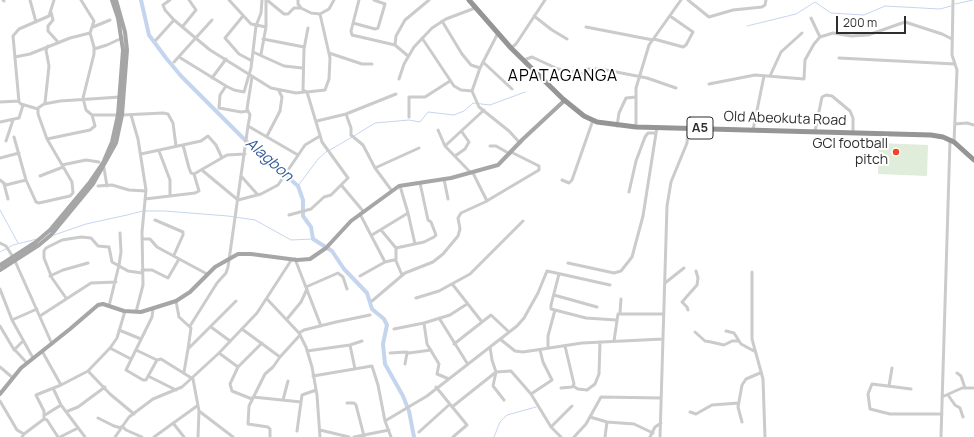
<!DOCTYPE html>
<html>
<head>
<meta charset="utf-8">
<style>
  body { margin:0 }
  #map { position:relative; width:974px; height:437px; overflow:hidden; background:#fff; font-family:Manrope,sans-serif }
  canvas { display:block }
  .scale { position:absolute; left:836px; top:16px; width:70px; height:18px; box-sizing:border-box; border:2px solid #2e2e2e; border-top:0; padding-left:5px; font-size:12px; line-height:14px; white-space:nowrap; color:#2e2e2e; -webkit-text-stroke:3px #fff; paint-order:stroke }
</style>
</head>
<body>
<div id="map">
<canvas width="974" height="437"></canvas>
<div class="scale">200 m</div>
</div>
<script>
const ctx = document.querySelector('canvas').getContext('2d');
ctx.lineJoin = 'round';
function fillPath(path, color) {
  ctx.fillStyle = color;
  ctx.fill(path, 'evenodd');
}
function toPath(rows) {
  const path = new Path2D();
  for (const r of rows) {
    path.moveTo(r[0], r[1]);
    for (let i = 2; i < r.length; i += 2) path.lineTo(r[i], r[i + 1]);
  }
  return path;
}
function strokePath(path, color, width, dash) {
  ctx.strokeStyle = color;
  ctx.lineWidth = width;
  ctx.lineCap = dash ? 'butt' : 'round';
  ctx.setLineDash(dash || []);
  ctx.stroke(path);
}
function drawText(font, color, halo, rows, align = 'center') {
  ctx.font = font + ' Manrope,sans-serif';
  ctx.lineWidth = 4;
  ctx.setLineDash([]);
  ctx.textBaseline = 'middle';
  ctx.strokeStyle = halo;
  ctx.fillStyle = color;
  for (const [text, x, y, turn = 0] of rows) {
    ctx.save();
    ctx.translate(x, y);
    ctx.rotate((+turn || 0) * Math.PI / 180);
    ctx.textAlign = isNaN(turn) ? turn : align;
    if (halo) ctx.strokeText(text, 0, 0);
    ctx.fillText(text, 0, 0);
    ctx.restore();
  }
}
fillPath(toPath([
  [879,143,928,145,927,176,878,174]
]), '#e1eddb');
strokePath(toPath([
  [955,4,973,0],
  [747,26,796,14,815,2,831,13,864,15,885,6,940,9,951,6],
  [354,136,375,123,409,120,420,122,428,112,454,115,464,111,473,103,490,105,525,92],
  [330,150,352,137],
  [298,186,318,159,327,151],
  [0,210,18,243],
  [54,235,86,224,127,215,143,211,165,211,228,216,255,220,291,240,313,239],
  [0,252,13,245,37,239],
  [494,437,500,422,507,415,536,407]
]), '#c6d5ee', 1);
strokePath(toPath([
  [141,0,149,35,166,58,181,76,246,141,298,186,303,200,303,216,311,227,313,239,332,251,344,269,367,293,372,309,384,319,387,325,383,344,385,364,403,396,409,411,414,437]
]), '#c6d5ee', 4);
strokePath(toPath([
  [3,0,4,1],
  [30,0,36,22],
  [170,0,163,5,165,10,174,20,210,50,271,88,296,93,305,92],
  [229,0,251,24,266,27],
  [267,0,284,14,288,14,294,8,300,8],
  [298,0,298,4,301,8,311,13,320,14,329,9,334,0],
  [359,0,351,31,352,35,395,45,408,56],
  [688,0,709,17,733,10,762,7,765,5,766,0],
  [953,0,952,55,957,70,954,142],
  [51,12,53,20,48,26,48,31,58,42],
  [243,16,225,38,239,54,252,61],
  [534,16,552,30,567,39],
  [811,18,820,37],
  [442,21,462,54,471,65,480,68],
  [353,23,375,29,378,28,385,4,374,0],
  [183,26,196,10,189,0],
  [93,27,110,20],
  [586,27,653,40],
  [498,33,480,68,472,91,479,107,509,131,520,143],
  [422,38,454,86,461,90,472,91],
  [263,39,304,47],
  [654,39,683,47,686,45,693,32,670,16],
  [156,40,174,20],
  [395,45,396,36,405,20,429,0],
  [511,48,516,44,545,0],
  [94,49,107,45,122,38],
  [253,52,284,66,302,68],
  [329,53,362,64,372,64],
  [261,54,266,27,266,0],
  [15,57,30,54,70,38,90,33],
  [179,57,226,86,234,90,244,92,251,68,256,26,261,13,262,0],
  [839,58,955,64],
  [524,60,532,57,558,69,583,74,585,74,588,69,601,69,647,78,676,88],
  [174,62,212,20],
  [483,62,512,89],
  [770,76,781,52,802,33],
  [212,78,226,59],
  [399,79,404,64,414,47,432,28,446,19,475,8],
  [709,84,755,75,804,79,805,60,814,44,820,37,833,33,851,36,868,35,905,22,942,34,952,39],
  [226,86,220,95,219,108,241,112,248,111],
  [307,92,325,90,329,79,330,58,320,14],
  [0,102,19,101],
  [45,103,49,66,46,50,48,46],
  [38,109,21,104,19,102,13,36,19,29,49,16,54,0],
  [346,114,351,128,351,135,363,145,375,168,392,191],
  [92,115,118,115],
  [122,115,163,113,168,114,173,123,176,146],
  [131,115,138,139,146,190,142,232,143,285,136,312],
  [409,117,409,97,425,97,450,81],
  [317,121,346,114,396,94],
  [0,122,19,118,23,105],
  [955,124,967,123,974,125],
  [248,126,298,155],
  [617,126,619,113,626,98,636,97],
  [636,127,636,88,649,45,681,0],
  [438,130,445,146,471,173],
  [753,130,764,76],
  [815,131,822,97,826,95,832,96,850,111,853,118,853,133],
  [267,136,280,111,282,97,279,91],
  [14,137,26,180,36,202,39,203,70,196,73,193,72,182,47,139,38,114,38,108,44,104,60,101,120,97],
  [47,139,90,130,95,126,92,115,86,110,83,98,94,54,94,47,90,33,94,21,81,0],
  [6,141,13,120],
  [445,146,484,110],
  [490,146,496,146,510,154],
  [159,151,170,180,170,195],
  [141,154,201,141,208,136,216,145,222,158],
  [455,156,465,149,469,142,462,132],
  [0,158,19,153],
  [62,165,86,160,99,162],
  [104,168,107,186],
  [375,168,419,148],
  [203,171,238,200,261,194,278,185,305,145,320,136],
  [473,173,487,201],
  [194,174,227,155,245,154],
  [40,176,63,167],
  [241,176,258,195],
  [444,179,448,199],
  [0,180,6,185,26,180],
  [562,180,569,183,572,180,593,120],
  [4,184,8,199],
  [98,186,112,185,129,190,146,191],
  [342,186,363,211],
  [629,192,636,161,645,137,648,133,656,133],
  [145,199,195,193,199,191,194,174,191,173,189,168,183,145],
  [408,213,415,244],
  [360,214,385,262,360,276],
  [289,215,311,209,324,197,331,195,348,178,322,142,307,92,303,90,304,49,308,28],
  [155,220,183,232,183,235,174,255],
  [381,230,396,248,396,261,394,260,385,262],
  [372,235,408,213,400,186],
  [142,239,150,239,157,247,207,274],
  [0,243,6,246,13,257],
  [396,248,424,242,434,237,436,235,431,222,428,220,420,183],
  [295,259,321,326],
  [15,261,52,344],
  [396,261,402,275],
  [568,263,614,273,621,271,632,257,643,216,657,127],
  [142,270,152,270,168,278,179,259],
  [752,272,752,339,763,379,765,437],
  [559,274,551,305,551,309,586,318,616,320],
  [50,276,63,270,88,263],
  [665,283,684,268],
  [453,285,482,322],
  [306,287,338,273,343,277,347,289],
  [0,289,12,320,33,358],
  [554,295,597,307],
  [66,298,52,278,44,258,44,251,46,248,62,240,81,237,91,238,98,246,109,247,112,262,128,271,142,273],
  [416,298,439,291,470,274,523,221],
  [267,299,299,333],
  [176,301,179,317,191,328,188,349],
  [372,301,405,273,433,262,443,254,458,236,460,229,458,218,461,213,485,202,539,170,539,166,511,152],
  [109,306,119,265,121,252,120,233],
  [153,309,152,317,126,370,143,380,146,380,157,360,161,359,193,379,199,411,198,437],
  [688,310,687,307,682,302,697,285,698,278,696,271],
  [620,313,621,299],
  [40,316,91,283,116,282],
  [439,318,467,363],
  [287,319,301,302,307,289],
  [12,320,37,309],
  [0,326,13,348,27,363],
  [190,326,217,283,226,273,228,267,248,126,250,115,247,109,252,77],
  [211,327,230,341],
  [242,329,280,357],
  [394,329,424,323],
  [119,330,141,339],
  [726,331,734,333,741,344,754,351],
  [695,332,705,341,711,342,724,345,732,341,738,341],
  [500,339,515,351,523,352,582,343,663,339],
  [614,341,618,314,664,314],
  [454,344,491,315,509,332],
  [350,345,355,369],
  [490,347,492,360,496,372,493,386,504,400],
  [110,348,131,359],
  [548,348,548,336,555,310],
  [14,350,23,341],
  [136,350,157,360],
  [42,351,61,385],
  [307,351,350,345,362,341],
  [219,353,238,367],
  [390,353,406,352,409,353,431,350],
  [405,364,407,353],
  [0,367,13,378],
  [88,371,110,394,134,414],
  [184,372,188,349,236,301],
  [957,373,961,376,965,388],
  [148,376,176,390],
  [313,376,372,366,378,385,385,421,391,437],
  [449,379,437,374,439,364,427,344,424,323,450,315,467,304],
  [573,386,578,389,587,390,595,384,599,374,600,342],
  [889,386,892,368],
  [436,387,467,425,453,437],
  [53,388,61,405,85,437],
  [561,388,572,387,574,384,565,346],
  [911,389,872,384,868,394,870,409,890,414,942,414],
  [531,394,552,380,543,362,540,350],
  [948,395,955,405,960,408,963,417],
  [253,397,301,402,302,395,316,390],
  [942,397,962,388,974,388],
  [252,399,232,391,230,384,238,367,262,343],
  [283,400,288,381],
  [0,401,17,430,24,434],
  [347,403,354,403,356,405,364,436],
  [452,407,496,372,511,371,531,394,551,427,561,437],
  [68,411,78,407,105,387],
  [199,411,233,437],
  [690,412,696,414,712,405,739,403],
  [45,415,61,405],
  [590,417,607,422,634,424,653,433],
  [98,418,114,426,121,428],
  [44,419,44,411,36,395,61,385,88,371,110,348,117,338,125,311],
  [44,419,47,420,58,437],
  [385,421,427,396,517,326,524,318,538,293,547,271,610,285],
  [742,422,738,407,742,385,746,379,760,373],
  [173,423,184,437],
  [122,426,126,430,142,437],
  [551,427,572,406],
  [320,430,349,437],
  [297,431,301,402],
  [419,432,450,404],
  [22,437,24,434,44,419],
  [60,437,78,428],
  [115,437,129,417,153,399,182,387,219,353,257,313,292,259],
  [154,437,197,406],
  [270,437,270,429,268,427,248,424,249,406,265,374,273,367,280,357,300,335],
  [320,437,317,395,312,367,306,347,299,333,304,330,336,322,370,315],
  [354,437,389,430],
  [574,437,586,424,601,397,661,398],
  [605,437,607,422],
  [650,437,655,427,661,423],
  [660,437,667,206,671,182,687,143,688,129],
  [941,437,950,140]
]), '#cbcbcb', 3);
strokePath(toPath([
  [0,265,36,242,50,230,90,182,103,163,112,142,118,115,123,50,118,18,112,0],
  [0,270,39,245,51,235,93,184,116,143,122,115,127,50,125,32,116,0],
  [0,394,21,368,70,329,98,305,103,304,124,311,141,312,176,301,190,292,215,267,238,254,251,254,297,260,310,259,326,248,351,221,399,186,451,178,498,165,523,139,565,100]
]), '#a6a6a6', 4);
strokePath(toPath([
  [469,0,511,48,563,99,584,116,597,122,636,127,931,135,943,137,954,142,974,160]
]), '#959595', 5);
for (const [x, y, r, color] of [
  [896,152,4,"#f24424"]
]) {
  const dot = new Path2D();
  dot.arc(x, y, r, 0, 2 * Math.PI);
  ctx.fillStyle = color;
  ctx.fill(dot);
  strokePath(dot, '#fff', 1.5);
}
for (const [x, y, w] of [
  [700,128,26]
]) {
  const box = new Path2D();
  box.roundRect(x - w / 2, y - 11, w, 22, 3);
  ctx.fillStyle = '#fff';
  ctx.fill(box);
  strokePath(box, '#2e2e2e', 1);
}
drawText('bold 13px', '#2e2e2e', null, [
  ["A5",700,128]
]);
drawText('14px', '#2e2e2e', '#fff', [
  ["Old Abeokuta Road",785,119,2]
]);
drawText('14px', '#2e2e2e', '#fff', [
  ["GCI football",888,144],
  ["pitch",888,160]
], 'right');
drawText('italic 15px', '#365b97', '#fff', [
  ["Alagbon",269,160,41]
]);
ctx.letterSpacing = '1px';
drawText('16px', '#000', '#fff', [
  ["APATAGANGA",563,77]
]);
ctx.letterSpacing = '0px';
</script>
</body>
</html>
